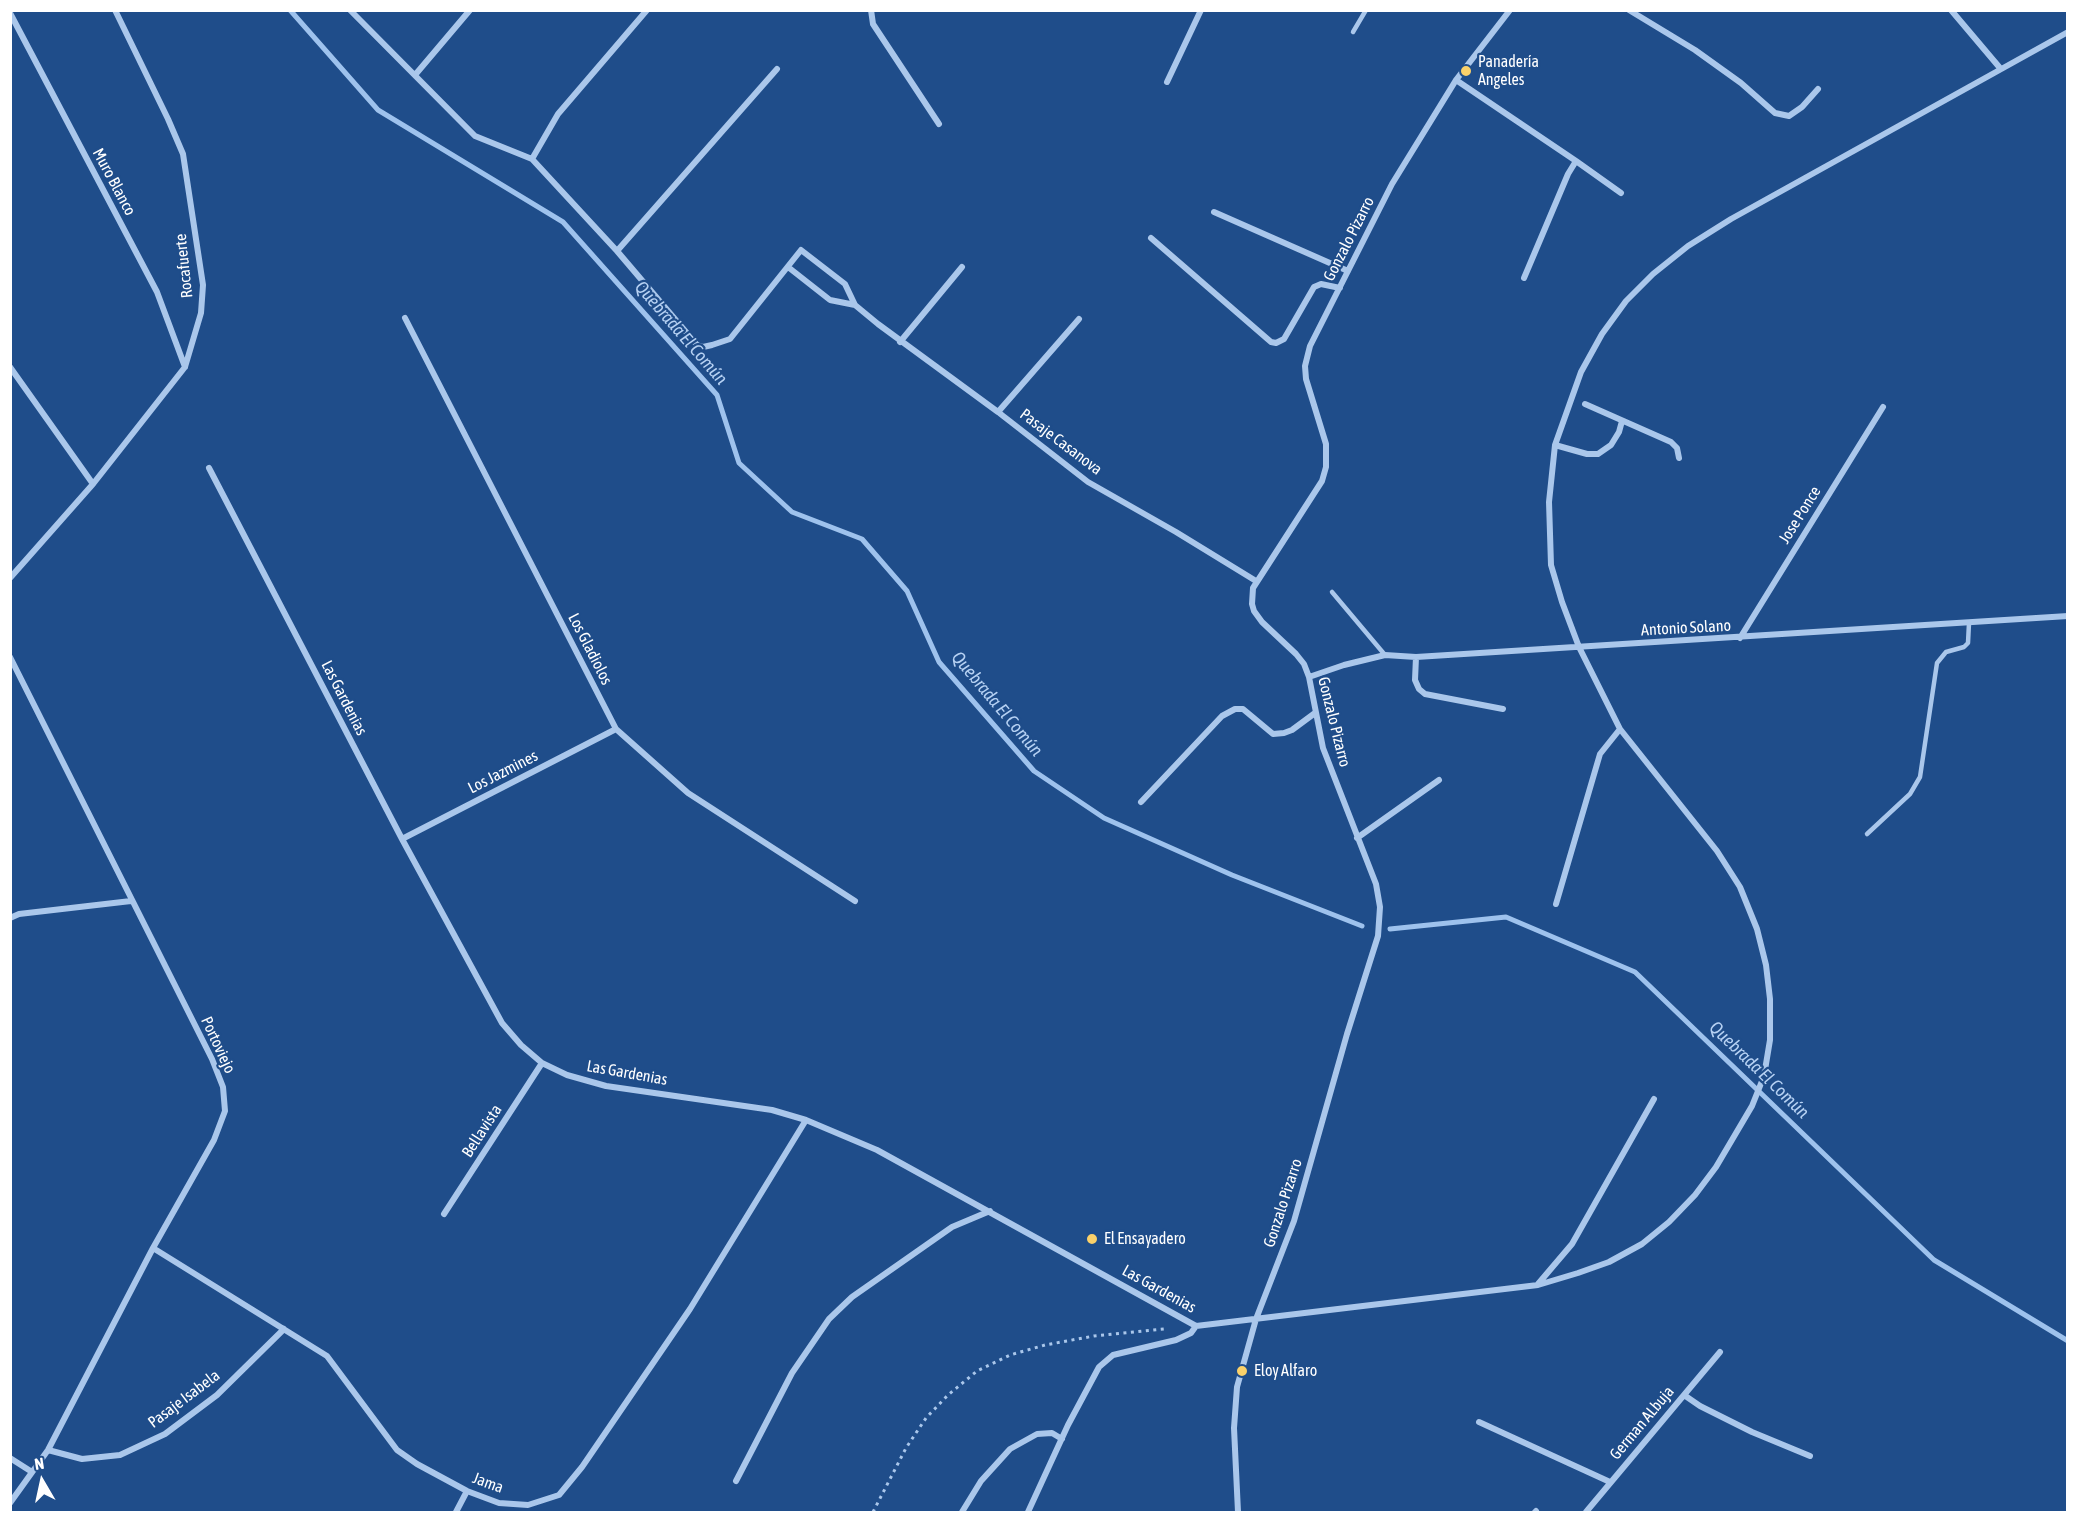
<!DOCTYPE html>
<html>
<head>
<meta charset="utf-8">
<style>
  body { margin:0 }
  #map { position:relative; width:2078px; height:1523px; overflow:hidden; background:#1f4d8a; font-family:"Asap Condensed",sans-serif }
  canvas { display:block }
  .frame { position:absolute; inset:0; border:12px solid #fff; pointer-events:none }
  .north { position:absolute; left:12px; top:1451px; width:60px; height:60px; -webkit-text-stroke:4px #1f4d8a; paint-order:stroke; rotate:351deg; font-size:16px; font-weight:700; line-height:24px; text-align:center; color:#fff }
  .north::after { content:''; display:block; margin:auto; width:21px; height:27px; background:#fff; clip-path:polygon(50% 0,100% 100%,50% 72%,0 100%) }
</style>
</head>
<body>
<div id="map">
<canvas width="2078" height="1523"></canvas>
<div class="frame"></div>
<div class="north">N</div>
</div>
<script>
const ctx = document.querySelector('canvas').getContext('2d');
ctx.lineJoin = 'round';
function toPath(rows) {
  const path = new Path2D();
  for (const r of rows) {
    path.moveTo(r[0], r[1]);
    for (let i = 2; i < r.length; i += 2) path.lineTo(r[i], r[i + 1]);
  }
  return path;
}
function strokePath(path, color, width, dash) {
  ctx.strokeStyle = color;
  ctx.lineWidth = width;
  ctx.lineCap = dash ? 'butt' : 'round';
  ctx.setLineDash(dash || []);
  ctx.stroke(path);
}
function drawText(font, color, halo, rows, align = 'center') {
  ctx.font = font + ' "Asap Condensed",sans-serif';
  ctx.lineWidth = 4.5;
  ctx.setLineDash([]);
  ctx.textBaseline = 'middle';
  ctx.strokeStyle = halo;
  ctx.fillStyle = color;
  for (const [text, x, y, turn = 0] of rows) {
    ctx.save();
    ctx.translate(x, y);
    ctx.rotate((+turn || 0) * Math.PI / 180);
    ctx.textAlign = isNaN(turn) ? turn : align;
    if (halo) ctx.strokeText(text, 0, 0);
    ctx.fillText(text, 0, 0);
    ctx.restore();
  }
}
strokePath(toPath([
  [290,10,378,110,563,222,717,395,739,463,792,512,862,539,907,591,939,662,1034,771,1104,818,1232,875,1362,926],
  [1390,929,1506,917,1635,972,1934,1260,2068,1341]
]), '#9ec2ed', 5);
strokePath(toPath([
  [873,1512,906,1448,926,1418,948,1395,977,1371,1010,1355,1045,1345,1094,1336,1164,1329]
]), '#aac7eb', 3, [3, 4.5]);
strokePath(toPath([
  [1353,32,1366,10],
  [1332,592,1385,655],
  [1867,834,1910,794,1920,777,1937,663,1946,652,1964,647,1968,643,1969,623]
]), '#aac7eb', 4.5);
strokePath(toPath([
  [350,10,475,136,532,159,617,251,697,345,703,347,712,345,730,339,801,250,845,284,855,305,878,324,998,412,1088,482,1176,532,1256,581],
  [871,10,873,24,939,124],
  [1629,10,1695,50,1741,83,1775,113,1789,116,1802,107,1818,89],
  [1951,10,2000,68],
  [10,13,157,292,185,367],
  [415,75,470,10],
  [1456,80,1576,161,1568,174,1524,278],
  [1167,82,1201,10],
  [532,159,558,114,647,10],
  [1576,161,1621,193],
  [1214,212,1348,271],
  [1151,238,1271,342,1276,343,1284,339,1314,287,1321,284,1340,288],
  [617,251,777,69],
  [788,267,830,300,855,305],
  [405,318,616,729,688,793,855,901],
  [900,342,962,267],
  [10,367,93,484],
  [1585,404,1671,442,1677,448,1679,458],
  [998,412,1079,319],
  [1555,445,1587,454,1598,454,1611,445,1619,432,1622,421],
  [209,468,402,839,502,1023,521,1045,542,1063,567,1075,606,1086,772,1110,806,1120,877,1150,1196,1326],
  [10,578,93,484,185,367,201,313,203,285,183,154,168,119,115,10],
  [1740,638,1883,407],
  [10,657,212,1059,223,1087,225,1111,214,1140,153,1248,48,1450,10,1503],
  [1416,657,1415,680,1419,689,1425,694,1503,709],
  [1309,677,1344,665,1385,655,1416,657,2068,616],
  [1141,802,1222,716,1235,709,1243,709,1273,734,1284,733,1292,730,1315,713],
  [1357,838,1439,780],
  [402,839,616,729],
  [1556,904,1600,754,1620,729],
  [10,918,19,914,131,901],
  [444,1214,542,1063],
  [153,1248,327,1356,397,1450,417,1464,467,1491,499,1503,528,1505,559,1495,582,1467,690,1309,806,1120],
  [1538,1284,1572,1244,1654,1099],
  [1684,1395,1700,1406,1752,1432,1810,1456],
  [1479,1422,1610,1482],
  [48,1450,82,1459,120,1455,165,1434,217,1395,284,1329],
  [10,1458,32,1472],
  [736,1481,792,1373,829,1319,852,1297,952,1227,990,1211],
  [456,1512,467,1491],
  [962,1512,981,1481,1010,1449,1037,1434,1052,1433,1062,1439],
  [1028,1512,1068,1425,1099,1367,1113,1355,1176,1340,1191,1333,1196,1326,1538,1285,1578,1273,1609,1262,1642,1244,1669,1222,1695,1195,1716,1167,1752,1106,1764,1076,1770,1040,1770,999,1766,965,1757,929,1740,887,1717,851,1620,729,1579,647,1562,602,1551,565,1549,502,1555,445,1581,372,1602,334,1626,301,1653,274,1688,246,1731,219,2068,32],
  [1238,1512,1234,1428,1237,1387,1256,1319,1294,1221,1347,1034,1378,936,1380,907,1376,884,1323,748,1309,677,1304,664,1296,654,1262,622,1254,611,1252,604,1253,588,1322,481,1326,467,1326,444,1306,379,1305,366,1310,346,1392,184,1456,80,1510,10],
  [1535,1512,1536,1511],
  [1586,1512,1720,1352]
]), '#aac7eb', 6);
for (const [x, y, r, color] of [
  [1466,71,6,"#fad16a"],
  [1092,1239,6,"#fad16a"],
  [1242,1371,6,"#fad16a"]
]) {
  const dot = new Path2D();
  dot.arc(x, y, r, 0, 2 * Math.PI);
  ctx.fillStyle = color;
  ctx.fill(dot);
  strokePath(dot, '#1f4d8a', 2);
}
drawText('16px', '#fff', '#1f4d8a', [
  ["Panadería",1478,62],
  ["Angeles",1478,80],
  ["El Ensayadero",1104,1239],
  ["Eloy Alfaro",1254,1371]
], 'left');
drawText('16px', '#fff', '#1f4d8a', [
  ["Muro Blanco",114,182,62],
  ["Gonzalo Pizarro",1349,239,-63],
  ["Rocafuerte",184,266,-96],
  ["Pasaje Casanova",1061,442,37],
  ["Jose Ponce",1800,515,-58],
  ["Antonio Solano",1686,628,-3],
  ["Los Gladiolos",590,649,63],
  ["Las Gardenias",344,698,63],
  ["Gonzalo Pizarro",1334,722,76],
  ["Los Jazmines",503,772,-27],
  ["Portoviejo",218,1045,65],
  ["Las Gardenias",627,1073,10],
  ["Bellavista",482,1131,-57],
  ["Gonzalo Pizarro",1283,1203,-72],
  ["Las Gardenias",1159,1289,29],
  ["Pasaje Isabela",184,1399,-37],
  ["German ALbuja",1642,1423,-50],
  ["Jama",488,1483,20]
]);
drawText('italic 18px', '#b6d1f3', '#1f4d8a', [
  ["Quebrada El Común",681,333,49],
  ["Quebrada El Común",997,704,50],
  ["Quebrada El Común",1759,1070,44]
]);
</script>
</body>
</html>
